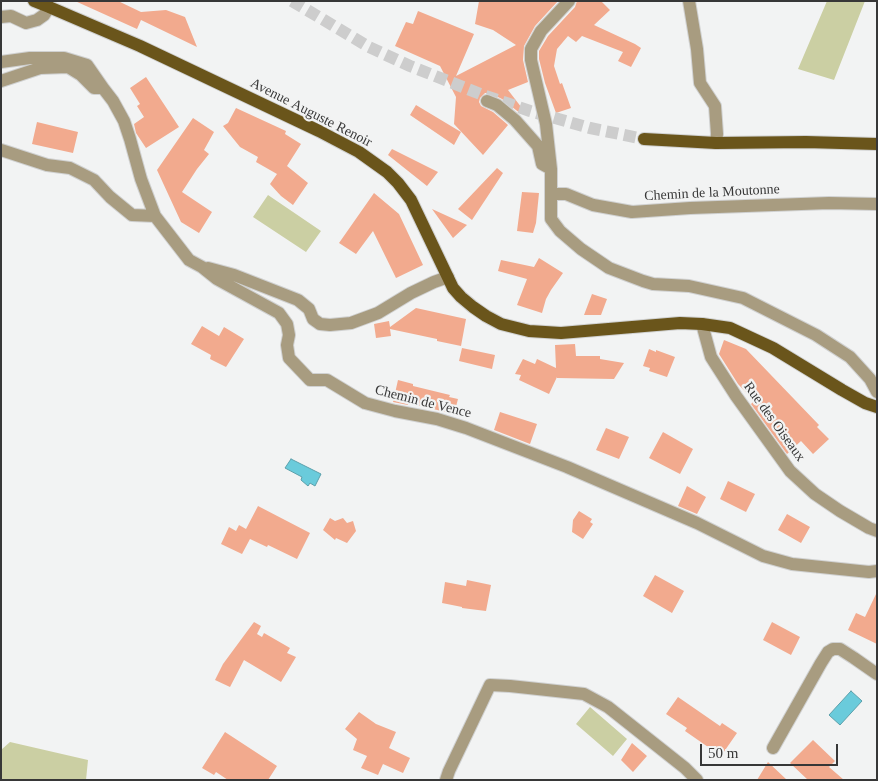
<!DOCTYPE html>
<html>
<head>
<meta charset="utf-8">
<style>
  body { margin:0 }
  #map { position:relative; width:878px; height:781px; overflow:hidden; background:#f2f3f3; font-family:"Times New Roman",serif }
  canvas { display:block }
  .frame { position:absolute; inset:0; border:2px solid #373737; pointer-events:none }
  .scale { position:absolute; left:700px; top:744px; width:138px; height:22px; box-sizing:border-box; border:2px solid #373737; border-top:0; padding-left:6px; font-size:15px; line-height:18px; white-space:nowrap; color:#373737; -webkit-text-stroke:4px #f2f3f3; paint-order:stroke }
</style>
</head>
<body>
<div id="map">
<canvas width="878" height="781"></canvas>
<div class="frame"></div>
<div class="scale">50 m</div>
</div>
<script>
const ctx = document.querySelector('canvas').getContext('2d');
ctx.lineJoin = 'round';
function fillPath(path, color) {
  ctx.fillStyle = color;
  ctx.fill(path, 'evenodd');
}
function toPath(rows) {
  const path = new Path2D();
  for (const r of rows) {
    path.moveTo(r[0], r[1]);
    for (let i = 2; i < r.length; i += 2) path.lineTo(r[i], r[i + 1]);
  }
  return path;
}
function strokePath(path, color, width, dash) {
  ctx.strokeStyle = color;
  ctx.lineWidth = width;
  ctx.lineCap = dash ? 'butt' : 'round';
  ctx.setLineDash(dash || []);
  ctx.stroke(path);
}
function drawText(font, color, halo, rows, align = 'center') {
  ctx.font = font + ' "Times New Roman",serif';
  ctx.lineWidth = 4.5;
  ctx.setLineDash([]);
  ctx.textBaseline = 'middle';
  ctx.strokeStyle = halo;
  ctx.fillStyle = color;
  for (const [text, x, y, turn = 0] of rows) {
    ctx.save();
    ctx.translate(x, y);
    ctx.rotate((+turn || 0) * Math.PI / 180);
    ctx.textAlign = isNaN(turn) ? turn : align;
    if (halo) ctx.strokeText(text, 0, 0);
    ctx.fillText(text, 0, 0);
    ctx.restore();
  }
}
fillPath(toPath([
  [827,1,865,1,834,80,798,69],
  [268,195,321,231,306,252,253,217],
  [590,707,627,739,613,756,576,724],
  [10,742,88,760,86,780,1,780,1,750]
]), '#cbcfa3');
const water = toPath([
  [291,459,321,474,315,486,310,483,308,486,301,480,302,477,285,468,291,459],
  [851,691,862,701,840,725,829,715,851,691]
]);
fillPath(water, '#6acbdb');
strokePath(water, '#5b9faa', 1);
fillPath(toPath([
  [75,1,118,1,141,12,166,10,185,17,197,47,141,20,137,29],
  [479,1,558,1,535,26,524,46,523,60,528,82,508,90,525,112,521,114,502,99,490,93,485,93,480,98,479,102,481,106,493,112,508,125,483,155,454,124,456,97,440,66,395,46,406,22,413,24,418,11,474,34,456,76,516,45,493,30,475,24],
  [577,1,601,1,610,10,594,25,635,44,641,48,631,67,618,61,623,52,582,36,576,42,568,36,557,49,554,66,560,84,562,83,571,108,556,113,545,83,539,59,539,51,548,36,575,7],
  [146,77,179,127,146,148,136,133,134,124,144,117,137,106,140,104,130,88],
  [416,105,461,132,454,145,410,115],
  [236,108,286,131,285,134,301,144,287,166,308,183,293,205,281,196,270,184,277,174,256,162,258,157,240,147,223,126,228,123],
  [193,118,214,132,204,150,209,154,197,169,182,192,212,212,199,233,181,222,157,170],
  [37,122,78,132,73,153,32,144],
  [392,149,438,172,427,186,388,155],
  [497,168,503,173,472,220,458,209],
  [522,192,539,193,536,223,533,233,517,231],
  [374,193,399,214,423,265,396,278,373,231,356,254,339,243],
  [432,209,467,225,453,238],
  [539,258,563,273,551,290,546,299,542,313,517,305,527,279,498,271,501,260,534,267],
  [592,294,607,299,601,315,584,315],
  [416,308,466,319,461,346,437,341,437,339,390,329,391,336,376,338,374,324,389,321,390,327],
  [202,326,219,336,224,327,244,339,226,367,210,359,211,355,191,344],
  [724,340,746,349,819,425,817,427,829,439,813,454,801,441,787,454,751,404,754,401,738,384,719,354],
  [575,344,576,356,600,356,600,359,624,363,614,379,557,378,557,377,549,394,519,380,521,375,515,374,523,359,535,364,537,359,556,368,555,345],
  [462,348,495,355,492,369,459,361],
  [649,349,656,352,656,350,675,357,667,377,649,371,650,368,643,366],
  [398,380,413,384,413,386,450,395,449,397,458,399,454,414,408,403,408,405,393,402],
  [500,412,537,424,530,444,494,430],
  [606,428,629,437,619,459,596,450],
  [663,432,693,449,680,474,649,458],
  [728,481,755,494,746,512,720,499],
  [687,486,706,497,697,514,678,506],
  [258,506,310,533,297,559,268,545,267,547,250,539,242,554,221,544,229,527,236,531,239,525,246,529],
  [579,511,592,519,590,522,593,524,583,539,572,532,573,520],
  [787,514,810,527,801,543,778,530],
  [330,518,335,521,343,518,347,523,353,521,356,531,347,543,336,538,335,540,323,530],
  [655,575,684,591,672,613,643,596],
  [467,580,491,585,486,611,462,608,462,607,442,603,445,582,466,586],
  [877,592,877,644,848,630,856,613,865,617],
  [254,622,261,626,257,634,262,637,264,633,290,648,287,653,296,657,281,682,244,660,230,687,215,680,223,664],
  [772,622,800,637,791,655,763,640],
  [678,697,720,726,722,723,737,733,721,756,685,731,687,728,666,714],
  [359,712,376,724,396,732,389,748,410,758,403,773,383,764,378,775,361,768,367,756,353,750,357,739,345,729],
  [225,732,277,766,268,780,228,780,216,772,214,775,202,768],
  [813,740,835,761,829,767,844,780,808,780,790,763],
  [632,743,647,756,633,772,621,760],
  [768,762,787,780,757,780]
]), '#f2aa8e');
strokePath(toPath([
  [292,1,369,47,410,66,483,95,530,111,590,128,644,139]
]), '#cdcdcd', 12, [12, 6]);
const minor = toPath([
  [569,1,541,31,531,49,531,60,546,124,551,169,551,219,560,231,581,249,609,268,643,281,653,284,689,286,743,298,816,335,850,357,870,379,877,392],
  [689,1,697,49,700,83,715,106,717,134,716,143],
  [1,17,11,16,26,23,37,20,44,15,49,7],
  [1,62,30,58,64,58,87,65,103,88],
  [1,81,40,68,68,67,81,75,94,88,103,88,113,101,124,121,130,139,141,179,155,216,189,260,202,267,217,279,279,313,287,324,289,335,287,345,289,358,310,380,327,380,365,403,395,411,437,419,466,428,567,467,697,523,763,556,792,564,869,572,877,571],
  [487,101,497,105,515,120,538,146,542,164,551,169],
  [1,150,47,165,70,168,94,180,110,197,132,215,155,216],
  [551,194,566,194,593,205,632,212,690,208,829,203,877,204],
  [208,268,234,275,298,300,309,309,313,319,320,324,330,325,351,323,378,313,411,293,434,282,448,277],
  [702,324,711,357,736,396,790,471,815,494,840,511,869,528,877,531],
  [773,748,821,663,828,652,833,649,840,649,854,658,877,674],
  [446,780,449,771,490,685,510,686,584,694,608,707,685,768,697,780]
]);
const major = toPath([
  [34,1,49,7,140,46,319,131,359,152,387,172,398,183,411,200,453,288,461,297,473,307,486,316,501,324,529,331,561,333,680,323,702,324,730,328,773,348,842,390,865,403,877,407],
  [644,139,716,143,806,142,877,144]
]);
strokePath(minor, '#d0d1d1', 14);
strokePath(major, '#d0d1d1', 14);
strokePath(minor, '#a89c80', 12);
strokePath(major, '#6a551b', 12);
drawText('14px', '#373737', '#f2f3f3', [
  ["Avenue Auguste Renoir",311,113,27],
  ["Chemin de la Moutonne",712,193,-3],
  ["Chemin de Vence",423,402,14],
  ["Rue des Oiseaux",774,422,54]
]);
</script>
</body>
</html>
